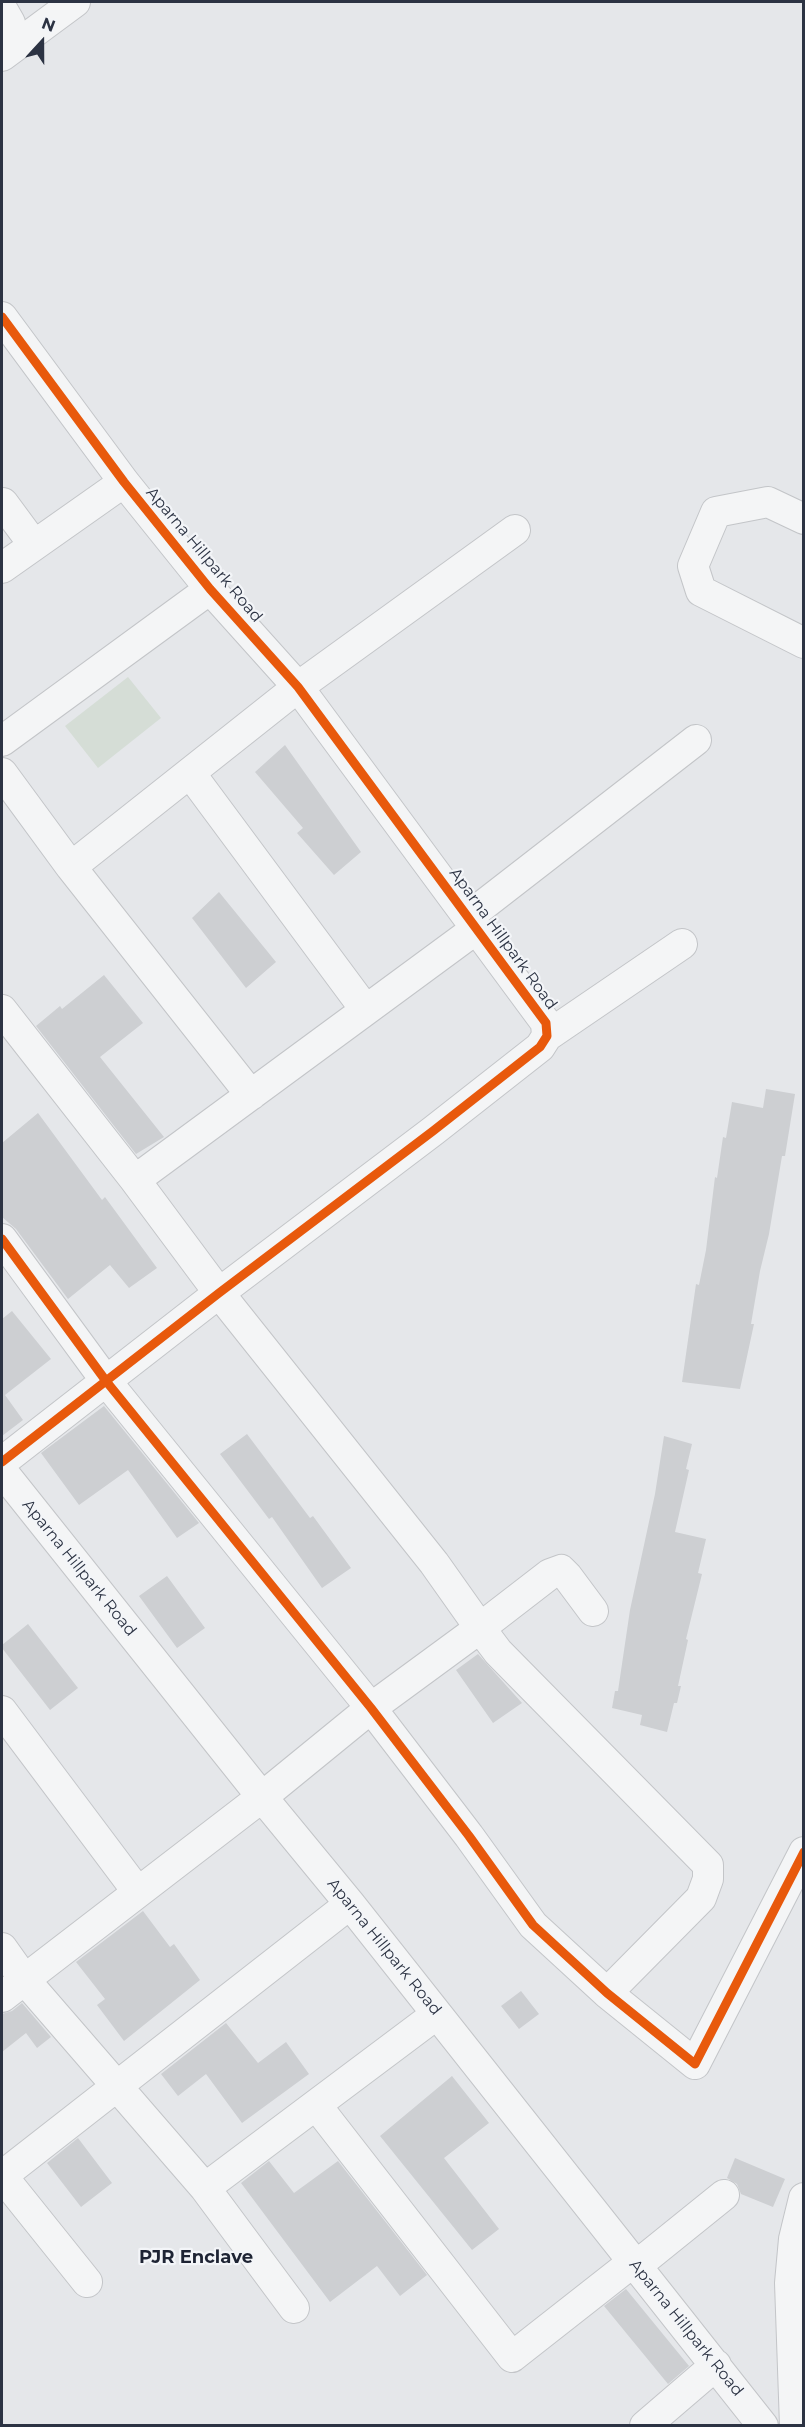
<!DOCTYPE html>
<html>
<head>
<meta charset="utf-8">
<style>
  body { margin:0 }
  #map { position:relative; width:805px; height:2427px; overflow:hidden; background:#e5e7ea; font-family:Montserrat,sans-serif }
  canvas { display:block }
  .frame { position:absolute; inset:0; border:3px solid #2c3343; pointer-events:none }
  .north { position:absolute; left:12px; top:12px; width:60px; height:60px; -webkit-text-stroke:4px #f3f5f8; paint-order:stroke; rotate:21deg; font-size:16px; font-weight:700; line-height:24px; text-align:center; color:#2c3343 }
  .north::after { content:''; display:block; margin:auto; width:21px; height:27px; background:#2c3343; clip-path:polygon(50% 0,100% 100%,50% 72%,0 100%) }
</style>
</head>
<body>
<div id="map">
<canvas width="805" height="2427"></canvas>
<div class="frame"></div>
<div class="north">N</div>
</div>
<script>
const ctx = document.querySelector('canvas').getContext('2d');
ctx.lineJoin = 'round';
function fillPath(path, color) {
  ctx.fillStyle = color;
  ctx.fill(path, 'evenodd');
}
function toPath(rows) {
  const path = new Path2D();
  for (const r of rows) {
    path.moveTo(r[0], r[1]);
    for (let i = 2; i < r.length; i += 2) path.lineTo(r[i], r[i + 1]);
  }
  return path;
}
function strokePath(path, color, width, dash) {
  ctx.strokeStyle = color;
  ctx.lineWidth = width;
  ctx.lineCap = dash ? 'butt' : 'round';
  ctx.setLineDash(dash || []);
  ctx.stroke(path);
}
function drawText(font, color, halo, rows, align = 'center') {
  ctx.font = font + ' Montserrat,sans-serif';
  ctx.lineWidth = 4.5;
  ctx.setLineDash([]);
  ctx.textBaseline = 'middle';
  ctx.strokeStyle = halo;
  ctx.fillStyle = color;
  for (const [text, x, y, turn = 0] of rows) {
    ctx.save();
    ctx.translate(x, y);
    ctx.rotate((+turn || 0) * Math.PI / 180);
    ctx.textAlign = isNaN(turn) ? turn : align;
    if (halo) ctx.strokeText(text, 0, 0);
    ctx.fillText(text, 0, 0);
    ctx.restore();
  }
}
fillPath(toPath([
  [128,677,161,718,98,768,65,726]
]), '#d5ddd6');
fillPath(toPath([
  [285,745,361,852,334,875,297,833,303,828,255,772],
  [219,892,276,962,246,988,192,918],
  [104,975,143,1023,100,1057,164,1137,136,1154,36,1026,60,1006,62,1009],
  [766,1089,795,1094,785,1156,782,1156,769,1234,760,1271,751,1324,754,1324,740,1389,682,1382,696,1284,699,1285,706,1250,715,1177,717,1178,723,1137,726,1138,732,1102,763,1108],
  [38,1113,102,1200,105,1197,157,1268,129,1288,110,1265,68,1299,16,1229,2,1217,2,1143],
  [12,1311,51,1359,5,1395,23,1420,2,1436,2,1319],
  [104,1406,199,1523,177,1538,128,1470,79,1505,41,1453],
  [247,1434,310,1518,313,1516,351,1568,322,1588,272,1517,269,1519,220,1454],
  [664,1436,692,1444,686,1469,689,1470,675,1532,706,1539,698,1573,702,1574,686,1639,688,1640,678,1686,681,1686,677,1703,674,1703,667,1732,640,1725,642,1715,612,1708,615,1691,618,1691,630,1610,655,1494],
  [167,1576,205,1628,177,1648,139,1596],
  [28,1624,78,1688,50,1710,2,1648,2,1645],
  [478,1654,522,1703,493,1723,456,1670],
  [143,1911,170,1947,174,1944,200,1980,124,2041,97,2005,105,1999,76,1962],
  [521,1991,539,2014,519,2029,501,2006],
  [22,2003,51,2037,37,2048,26,2033,2,2052,2,2014,12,2011],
  [226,2023,258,2063,286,2042,309,2074,242,2123,206,2074,178,2096,161,2074],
  [452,2076,489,2123,444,2158,499,2229,472,2250,380,2136],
  [78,2138,112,2183,81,2207,47,2163],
  [735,2158,785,2179,773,2207,741,2194,737,2184,727,2178],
  [269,2161,294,2193,338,2161,427,2275,400,2296,377,2266,330,2302,241,2183],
  [626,2289,689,2366,668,2384,604,2306]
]), '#cdcfd2');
const minor = toPath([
  [2,9,10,23,2,33],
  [2,56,75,2],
  [2,317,124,482,210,589,298,687,546,1023,547,1036,540,1047,433,1131,219,1293,2,1462],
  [3,503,34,545],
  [804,519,768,502,716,512,693,566,701,591,804,643],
  [2,568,124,482],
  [2,741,210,589],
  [2,773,71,867,251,1095],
  [190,773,365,1009],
  [71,867,298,687,515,530],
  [468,917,696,740],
  [2,1010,135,1180,219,1293,434,1563,480,1628,550,1574,561,1570,567,1576,593,1611],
  [547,1036,682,944],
  [135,1180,476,929],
  [2,1239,106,1381,371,1708,469,1836,533,1925,607,1993,695,2064,804,1852],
  [2,1471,262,1797,350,1904,763,2426],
  [2,1711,137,1891],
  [2,1948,24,1979,205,2188,294,2308],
  [2,1997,262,1797,371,1708,480,1628,498,1652,708,1865,708,1879,701,1898,607,1993],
  [316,2105,512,2357,633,2262],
  [2,2176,350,1904],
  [2,2176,87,2282],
  [205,2188,437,2014],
  [636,2266,724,2195],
  [645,2426,716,2365],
  [795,2426,790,2283,794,2239,804,2198]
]);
strokePath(minor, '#c3c5c8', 32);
strokePath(minor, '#f4f5f6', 30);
strokePath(toPath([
  [2,317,124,482,210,589,298,687,546,1023,547,1036,540,1047,433,1131,219,1293,2,1462],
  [2,1239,106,1381,371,1708,469,1836,533,1925,607,1993,695,2064,804,1852]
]), '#e8590c', 9);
drawText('16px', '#2c3343', '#f3f5f8', [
  ["Aparna Hillpark Road",204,555,50],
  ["Aparna Hillpark Road",503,939,54],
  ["Aparna Hillpark Road",79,1568,51],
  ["Aparna Hillpark Road",384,1947,51],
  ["Aparna Hillpark Road",686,2328,51]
]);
drawText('bold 18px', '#1e2434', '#f3f5f8', [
  ["PJR Enclave",196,2258]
]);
</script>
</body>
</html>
